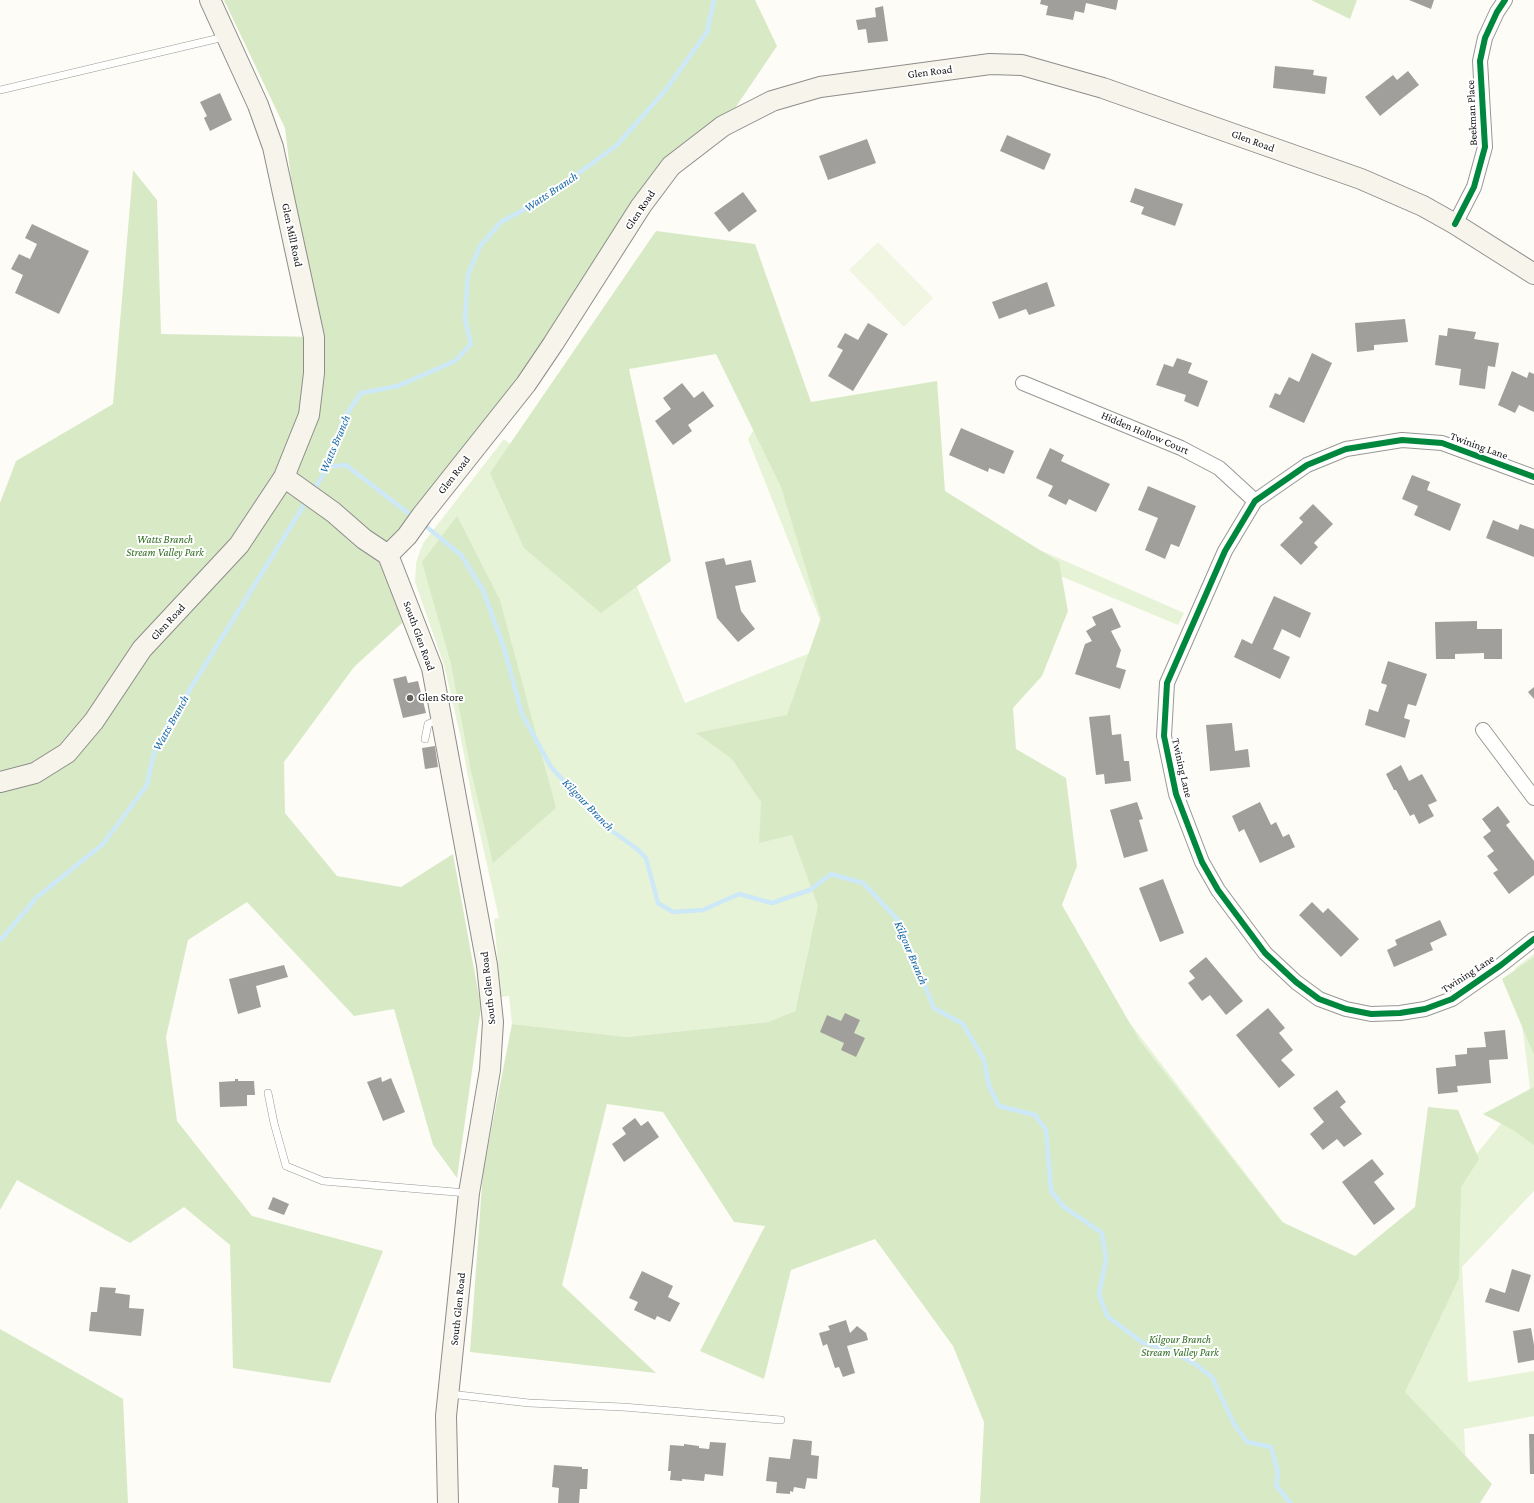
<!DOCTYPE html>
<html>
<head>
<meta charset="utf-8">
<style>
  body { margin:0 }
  canvas { display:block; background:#fdfcf7 }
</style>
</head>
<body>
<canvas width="1534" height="1503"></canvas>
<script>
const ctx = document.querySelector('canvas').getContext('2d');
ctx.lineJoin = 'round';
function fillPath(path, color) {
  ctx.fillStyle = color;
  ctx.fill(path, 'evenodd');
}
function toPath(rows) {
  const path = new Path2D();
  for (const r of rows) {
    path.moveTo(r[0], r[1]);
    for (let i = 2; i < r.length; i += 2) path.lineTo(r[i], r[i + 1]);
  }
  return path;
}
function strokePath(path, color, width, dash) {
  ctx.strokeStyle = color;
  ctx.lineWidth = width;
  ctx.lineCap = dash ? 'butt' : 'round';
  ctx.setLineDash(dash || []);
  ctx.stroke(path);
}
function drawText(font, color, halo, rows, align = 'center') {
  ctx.font = font + ' "Crimson Pro",serif';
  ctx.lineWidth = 4;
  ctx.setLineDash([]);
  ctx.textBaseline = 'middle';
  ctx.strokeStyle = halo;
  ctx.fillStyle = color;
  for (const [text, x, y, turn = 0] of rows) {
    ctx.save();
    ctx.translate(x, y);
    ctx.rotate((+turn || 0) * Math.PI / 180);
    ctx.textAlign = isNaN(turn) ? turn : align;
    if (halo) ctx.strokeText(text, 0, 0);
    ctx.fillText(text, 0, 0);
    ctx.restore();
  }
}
fillPath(toPath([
  [756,426,1184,613,1178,625,1058,575,1013,690,1011,823,1113,1001,1332,1286,1437,1203,1530,1088,1515,968,1534,954,1534,1191,1462,1267,1468,1382,1534,1371,1534,1416,1464,1429,1467,1486,810,942,795,1011,768,1022,627,1037,512,1024,509,996,501,997,494,919,499,918,472,798,461,739,444,665,415,582,416,563,420,551,424,542,504,439,609,519,685,703,830,645,748,439]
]), '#e7f3d7');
fillPath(toPath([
  [224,0,755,0,777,46,723,126,671,166,553,344,388,555,411,615,354,667,284,762,285,813,337,876,401,887,453,854,481,1007,457,1178,433,1145,394,1009,354,1016,247,902,188,940,166,1037,177,1121,252,1216,383,1251,330,1383,233,1368,230,1245,184,1207,130,1243,17,1180,0,1210,0,503,16,461,113,404,133,170,157,200,161,334,314,337,304,288,285,128],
  [1311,0,1357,0,1350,19],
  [656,231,755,244,811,402,937,381,945,491,1059,562,1068,611,1042,676,1013,708,1016,749,1066,778,1077,866,1062,905,1140,1041,1282,1222,1355,1256,1415,1207,1428,1107,1458,1110,1479,1159,1461,1187,1459,1278,1405,1392,1492,1484,1480,1503,980,1503,984,1422,953,1346,875,1239,791,1270,764,1379,700,1351,765,1226,734,1222,663,1112,607,1104,562,1285,656,1373,470,1352,483,1172,512,1024,627,1037,768,1022,795,1011,818,906,792,835,759,843,761,802,732,759,696,733,787,715,821,618,781,487,716,354,629,369,671,561,601,613,524,548,490,473],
  [457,516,500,600,556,808,493,863,471,771,451,664,422,562],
  [1534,957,1534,1055,1502,979],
  [1534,1087,1534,1145,1513,1130,1483,1114],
  [0,1329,123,1399,128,1503,0,1503]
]), '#d8eac5');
fillPath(toPath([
  [878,242,933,298,904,327,849,270]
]), '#f0f6e1');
strokePath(toPath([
  [325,467,346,465,408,513],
  [312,492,322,477,344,418,361,393,398,386,455,361,471,344,465,319,468,275,480,246,501,222,540,201,616,146,664,92,707,32,714,0],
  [428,528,461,555,483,590,504,648,522,714,551,767,604,825,637,849,646,858,658,903,673,912,703,910,739,894,772,903,810,890,831,874,863,883,898,920,934,1008,963,1024,984,1060,989,1086,999,1106,1035,1115,1046,1130,1051,1191,1064,1207,1102,1233,1106,1259,1099,1294,1107,1316,1143,1343,1170,1350,1195,1364,1212,1377,1234,1424,1247,1442,1271,1447,1278,1472,1276,1485,1290,1503],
  [0,940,4,936,37,897,103,844,147,785,153,756,166,728,307,500]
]), '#cde8f7', 4.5);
fillPath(toPath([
  [1041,0,1118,0,1116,10,1086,3,1084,13,1075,11,1073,20,1046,15,1048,6,1040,4],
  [1409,0,1434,0,1431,9],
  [883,6,888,41,868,43,866,29,858,30,856,20,876,17,875,8],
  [1275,66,1314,70,1313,75,1327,77,1325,94,1273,88],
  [1408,71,1419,85,1380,116,1365,97,1393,75,1397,80],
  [220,93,232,120,210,131,204,118,207,116,200,102],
  [1007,135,1051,154,1044,170,1000,151],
  [867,139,876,163,828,180,819,156],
  [1135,188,1183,204,1175,226,1141,214,1144,207,1130,202],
  [743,192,757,211,729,232,714,213],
  [32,224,89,251,59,314,15,293,23,275,11,269,19,254,30,259,37,244,25,238],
  [1047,282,1055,306,1029,315,1026,309,999,319,992,302],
  [1405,319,1408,342,1374,345,1374,350,1357,352,1355,323],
  [868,323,888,334,853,391,828,376,843,350,837,347,845,333,858,340],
  [1448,328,1476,332,1474,339,1499,343,1495,367,1488,366,1485,389,1459,385,1461,369,1435,365,1439,335,1447,336],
  [1312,353,1332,363,1304,423,1269,407,1275,393,1280,395,1289,377,1299,382],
  [1177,358,1192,363,1188,373,1208,381,1198,407,1184,401,1186,395,1156,385,1164,364,1173,367],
  [1512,371,1527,378,1529,372,1534,374,1534,412,1519,405,1515,413,1498,405],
  [682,383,694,398,703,391,714,406,688,425,692,431,673,445,655,421,671,409,663,398],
  [961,428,1014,451,1004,474,989,468,988,472,949,455],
  [1050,448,1064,455,1061,461,1110,484,1096,512,1069,499,1066,505,1048,496,1053,486,1036,478],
  [1412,475,1430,482,1427,490,1461,504,1450,531,1414,515,1418,506,1402,499],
  [1148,486,1196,506,1179,547,1171,544,1165,559,1145,550,1158,518,1138,510],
  [1313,504,1333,524,1314,543,1318,547,1301,565,1280,545,1303,522,1299,518],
  [1493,520,1518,530,1520,524,1534,529,1534,557,1486,538],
  [724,558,726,565,751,560,756,582,735,586,741,611,755,629,738,642,717,618,705,562],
  [1274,596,1311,613,1300,638,1282,629,1273,649,1290,657,1280,679,1234,657,1242,639,1252,644],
  [1112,608,1121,627,1111,631,1121,650,1116,667,1126,670,1120,689,1075,674,1085,644,1092,641,1086,631,1096,625,1092,617],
  [1477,621,1477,629,1502,629,1502,659,1484,659,1484,653,1455,654,1455,659,1436,659,1435,622],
  [1388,661,1427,674,1416,706,1408,704,1404,718,1410,720,1405,738,1365,725,1369,709,1378,712,1387,685,1381,683],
  [406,676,408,683,418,681,426,713,403,718,393,679],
  [1534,687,1534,699,1528,692],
  [1110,715,1112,735,1121,734,1124,761,1129,761,1131,781,1105,784,1104,774,1096,775,1089,717],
  [1232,723,1235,751,1248,749,1250,767,1210,771,1206,725],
  [435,746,438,767,425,769,422,748],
  [1401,765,1409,781,1422,774,1437,801,1428,805,1434,816,1419,824,1414,814,1410,816,1396,790,1394,790,1386,774],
  [1137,802,1143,819,1139,820,1148,851,1124,858,1110,810],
  [1260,802,1271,825,1276,822,1283,837,1289,834,1295,847,1260,863,1244,829,1239,832,1232,816],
  [1498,806,1510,822,1506,825,1534,861,1534,875,1509,894,1493,873,1498,870,1487,856,1494,851,1483,837,1491,831,1482,819],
  [1163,879,1184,933,1160,942,1139,888],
  [1312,902,1323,913,1328,908,1359,939,1341,957,1299,915],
  [1440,920,1447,935,1430,943,1433,950,1394,967,1387,950,1397,945,1395,940],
  [1206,957,1243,1001,1226,1015,1210,995,1202,1001,1188,983,1195,978,1189,971],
  [284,965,288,977,256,986,261,1007,238,1014,229,979],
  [1268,1008,1285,1028,1279,1033,1293,1050,1281,1060,1295,1075,1279,1088,1236,1035],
  [845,1013,860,1020,854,1033,865,1038,856,1057,841,1050,844,1043,820,1032,827,1015,841,1021],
  [1505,1030,1508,1059,1489,1060,1491,1083,1457,1086,1458,1092,1438,1094,1436,1068,1456,1066,1455,1055,1467,1054,1467,1048,1486,1047,1484,1032],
  [381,1077,382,1082,391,1078,405,1112,383,1121,367,1082],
  [235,1079,238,1079,238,1081,254,1081,255,1095,247,1095,247,1106,220,1107,219,1082,235,1081],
  [1337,1090,1346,1102,1340,1107,1362,1134,1344,1147,1337,1139,1323,1150,1310,1134,1324,1122,1313,1108],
  [635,1118,641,1126,648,1121,659,1137,624,1162,612,1144,626,1134,622,1128],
  [1372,1159,1384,1174,1374,1182,1395,1209,1374,1225,1342,1182],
  [273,1197,289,1204,284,1215,268,1209],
  [1512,1269,1531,1275,1519,1312,1485,1302,1490,1288,1505,1293],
  [642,1271,673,1286,668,1297,680,1303,670,1322,657,1316,655,1320,634,1310,638,1302,629,1298],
  [100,1287,116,1288,115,1293,130,1295,129,1308,144,1309,141,1336,89,1331,91,1312,97,1312],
  [846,1320,850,1333,857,1326,866,1333,868,1340,847,1346,855,1373,843,1377,839,1367,835,1368,827,1344,823,1346,819,1333,830,1330,828,1326],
  [1531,1328,1534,1345,1534,1360,1518,1363,1513,1331],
  [1529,1434,1534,1434,1534,1474,1530,1474],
  [793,1439,812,1441,811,1455,819,1456,817,1479,807,1478,805,1489,794,1487,793,1492,790,1491,790,1494,776,1493,777,1482,766,1481,769,1457,790,1459],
  [710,1442,726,1443,723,1476,705,1474,704,1481,682,1479,682,1481,670,1480,671,1471,668,1471,670,1445,684,1446,684,1444,699,1446,699,1448,709,1449],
  [554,1465,582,1467,582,1469,588,1469,587,1489,580,1489,579,1503,558,1503,559,1488,552,1487]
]), '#a19f9c');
const service = toPath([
  [0,90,224,37],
  [425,739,428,724,441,719],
  [268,1093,274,1123,286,1166,323,1181,467,1193],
  [450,1394,529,1403,623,1407,781,1420]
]);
const minor = toPath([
  [1455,224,1474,187,1485,147,1480,61,1485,38,1497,12,1505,0],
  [1023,383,1181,448,1219,468,1255,501],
  [1534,477,1442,443,1402,440,1346,449,1307,465,1255,501,1225,551,1167,683,1164,736,1176,794,1202,862,1218,890,1265,953,1296,982,1319,999,1346,1009,1371,1014,1400,1013,1425,1009,1452,999,1501,965,1534,939],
  [1483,730,1534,798]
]);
const secondary = toPath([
  [284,477,333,512,364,539,388,555],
  [388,555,407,536,422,515,526,384,553,344,641,206,671,166,723,126,772,101,820,87,990,64,1022,65,1103,88,1361,179,1423,206,1455,224,1534,274],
  [388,555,432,668,487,965,493,1022,490,1070,469,1193,446,1416,448,1503],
  [0,782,35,773,67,753,94,721,142,649,239,545,284,477,309,415,314,373,314,337,273,147,258,105,210,0]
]);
strokePath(service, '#979795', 8);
strokePath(minor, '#979795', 16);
strokePath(secondary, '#8e8d8b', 22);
strokePath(service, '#fffffe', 7);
strokePath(minor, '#fffffe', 14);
strokePath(secondary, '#f6f4eb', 20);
strokePath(toPath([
  [1455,224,1474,187,1485,147,1480,61,1485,38,1497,12,1505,0],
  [1534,477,1442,443,1402,440,1346,449,1307,465,1255,501,1225,551,1167,683,1164,736,1176,794,1202,862,1218,890,1265,953,1296,982,1319,999,1346,1009,1371,1014,1400,1013,1425,1009,1452,999,1501,965,1534,939]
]), '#00873e', 6);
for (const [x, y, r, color] of [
  [410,698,4,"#646362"]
]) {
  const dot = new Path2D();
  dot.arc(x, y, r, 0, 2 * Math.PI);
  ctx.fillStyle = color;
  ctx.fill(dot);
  strokePath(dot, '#fff', 1.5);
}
drawText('11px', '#111', '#fff', [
  ["Glen Road",930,72,-7],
  ["Beekman Place",1472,113,-93],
  ["Glen Road",1253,141,20],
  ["Glen Road",640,210,-56],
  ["Glen Mill Road",292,235,78],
  ["Hidden Hollow Court",1145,433,23],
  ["Twining Lane",1479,446,20],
  ["Glen Road",454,475,-52],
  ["Glen Road",168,622,-47],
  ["South Glen Road",419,636,70],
  ["Twining Lane",1182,768,77],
  ["Twining Lane",1468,974,-33],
  ["South Glen Road",488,988,-96],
  ["South Glen Road",458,1309,-84]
]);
drawText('italic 11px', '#2f6b1f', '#fff', [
  ["Watts Branch",165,540],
  ["Stream Valley Park",165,553],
  ["Kilgour Branch",1180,1340],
  ["Stream Valley Park",1180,1353]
]);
drawText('11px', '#111', '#fff', [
  ["Glen Store",418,698]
], 'left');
drawText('italic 12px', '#1768a6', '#fff', [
  ["Watts Branch",551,192,-34],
  ["Watts Branch",335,444,-67],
  ["Watts Branch",171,723,-61],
  ["Kilgour Branch",588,805,46],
  ["Kilgour Branch",911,953,67]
]);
</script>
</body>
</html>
